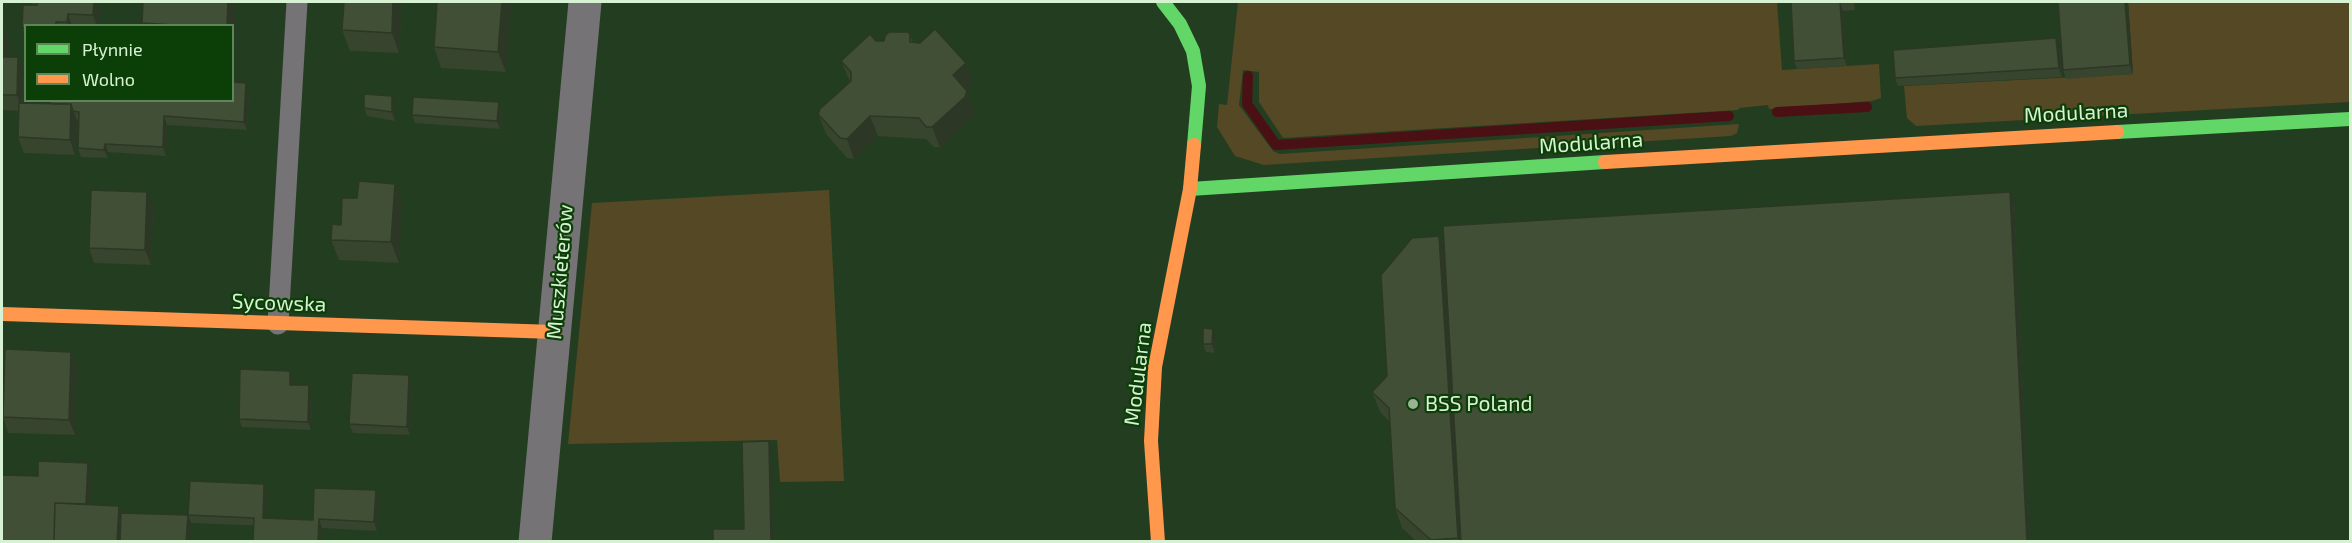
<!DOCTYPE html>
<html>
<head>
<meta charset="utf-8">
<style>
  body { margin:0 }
  #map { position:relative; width:2352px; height:543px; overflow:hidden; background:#233d21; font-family:"Exo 2",sans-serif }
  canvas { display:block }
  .frame { position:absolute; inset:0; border:3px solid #d7f2d3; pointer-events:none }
  .legend { position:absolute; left:24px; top:24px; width:210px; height:78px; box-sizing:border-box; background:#0c3f07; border:2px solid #5d8759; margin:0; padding:8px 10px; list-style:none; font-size:18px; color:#d7f2d3 }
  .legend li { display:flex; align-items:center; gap:12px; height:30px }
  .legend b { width:30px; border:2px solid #5d8759 }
</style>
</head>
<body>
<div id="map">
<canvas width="2352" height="543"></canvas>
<div class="frame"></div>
<ul class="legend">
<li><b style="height:8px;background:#63d668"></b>Płynnie</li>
<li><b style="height:8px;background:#ff974d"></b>Wolno</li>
</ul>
</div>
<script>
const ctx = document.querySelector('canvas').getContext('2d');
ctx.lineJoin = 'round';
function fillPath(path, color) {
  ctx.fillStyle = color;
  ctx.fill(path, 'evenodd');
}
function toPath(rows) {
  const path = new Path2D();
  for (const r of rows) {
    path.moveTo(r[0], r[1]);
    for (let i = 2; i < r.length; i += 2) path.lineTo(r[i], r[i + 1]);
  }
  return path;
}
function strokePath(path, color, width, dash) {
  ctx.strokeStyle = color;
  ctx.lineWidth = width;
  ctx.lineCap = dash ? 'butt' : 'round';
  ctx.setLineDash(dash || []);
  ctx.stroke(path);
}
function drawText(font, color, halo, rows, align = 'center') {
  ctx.font = font + ' "Exo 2",sans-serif';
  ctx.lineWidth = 4.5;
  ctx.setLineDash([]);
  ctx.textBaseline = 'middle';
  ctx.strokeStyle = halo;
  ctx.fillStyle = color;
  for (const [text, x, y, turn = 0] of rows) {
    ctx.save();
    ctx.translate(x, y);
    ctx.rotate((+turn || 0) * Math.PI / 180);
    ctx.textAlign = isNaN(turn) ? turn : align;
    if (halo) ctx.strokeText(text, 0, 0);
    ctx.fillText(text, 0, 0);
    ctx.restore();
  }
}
fillPath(toPath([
  [1238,2,1777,2,1782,70,1879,64,1881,98,1872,101,1769,109,1768,105,1739,108,1738,110,1283,138,1259,102,1259,72,1243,70,1239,105,1273,151,1280,154,1739,124,1737,133,1731,136,1264,165,1235,156,1217,127,1219,104,1227,105],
  [2128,2,2350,2,2350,102,1916,126,1907,118,1904,86,2133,74],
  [829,190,844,481,780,482,777,440,568,444,592,203]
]), '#554824');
strokePath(toPath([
  [1248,76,1247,104,1276,145,1729,116],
  [1777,112,1867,107]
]), '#4b1013', 10);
strokePath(toPath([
  [278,324,297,2]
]), '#757375', 21);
strokePath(toPath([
  [535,542,585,2]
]), '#757375', 33);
strokePath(toPath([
  [1163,2,1180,24,1193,51,1199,86,1194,145],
  [2117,132,2350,119],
  [1190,189,1605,162]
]), '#63d668', 14);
strokePath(toPath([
  [1605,162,2117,132],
  [2,314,555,332],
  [1158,542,1151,441,1155,367,1190,189,1194,145]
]), '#ff974d', 14);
fillPath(toPath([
  [31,2,100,2,99,26,26,26,26,37,22,28,32,5],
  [143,2,236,2,234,47,232,47,232,26,143,26,142,23],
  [402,2,399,53,350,51,342,30],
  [437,2,511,2,506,72,441,68,434,47],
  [1791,2,1854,2,1855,10,1843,11,1847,66,1797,69,1794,61],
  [2058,2,2128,2,2133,74,2066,79,2063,70],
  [2,24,3,24,9,40,8,57,18,57,24,72,23,103,50,104,249,92,247,130,167,125,166,156,108,152,108,158,81,157,78,148,79,120,77,120,75,155,24,153,18,137,19,111,2,110],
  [910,34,913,42,966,63,973,83,966,90,974,111,973,117,940,147,934,147,926,139,878,136,854,159,847,158,826,134,818,114,850,82,841,61,876,41,884,41],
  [2059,47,2062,77,1898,86,1895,78],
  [499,102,502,110,500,129,415,123,412,115],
  [395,105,395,121,367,116,364,108],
  [395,184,402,204,399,263,339,260,331,240,357,198],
  [2014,200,2030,542,1417,542,1402,528,1395,508,1390,422,1380,412,1372,392,1387,376,1439,236,1444,250],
  [153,207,151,265,94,263,89,248],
  [1216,338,1215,353,1206,352,1203,344],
  [77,367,75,435,8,433,3,417],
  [409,375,412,383,410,435,353,433,349,424],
  [293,379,293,385,309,385,312,394,311,430,242,427,239,419],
  [264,484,267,493,266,518,313,520,376,490,379,499,377,531,322,528,191,523,188,515]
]), '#37442e');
fillPath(toPath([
  [94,2,100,2,99,26,97,26,93,15],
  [228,2,236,2,234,47,232,44,232,26,227,26],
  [393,2,402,2,399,53,392,33],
  [502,2,511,2,506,72,498,52],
  [1840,2,1843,11,1847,66,1844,58],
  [2125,2,2128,2,2133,74,2130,65],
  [68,14,72,26,69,26,67,22],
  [3,24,9,40,7,72,2,57],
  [2056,38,2059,47,2062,77,2059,68],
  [18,57,24,72,22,111,17,95],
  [966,63,973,83,960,95,953,75],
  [246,83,249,92,247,130,244,122],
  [967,91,974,111,973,117,940,147,932,127],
  [392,96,395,105,395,121,392,112],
  [499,102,502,110,500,129,497,121],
  [71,104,77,120,75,155,70,140],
  [164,116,167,125,166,156,163,147],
  [870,116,878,136,854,159,847,139],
  [105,144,108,152,108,158,104,150],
  [395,184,402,204,399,263,391,242],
  [147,192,153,207,151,265,145,250],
  [2010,192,2014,200,2030,542,2027,542],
  [1439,236,1447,257,1464,542,1459,542,1458,538],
  [1213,329,1216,338,1215,353,1212,344],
  [71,352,77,367,75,435,69,420],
  [290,371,293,379,293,393,290,385],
  [409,375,412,383,410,435,407,427],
  [309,385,312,394,311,430,308,422],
  [769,441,772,450,773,542,771,542],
  [88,463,92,472,89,520,86,512],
  [264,484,267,493,266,526,263,518],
  [376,490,379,499,377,531,374,522],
  [119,506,125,521,123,542,117,542],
  [188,515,191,524,190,542,186,542],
  [319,519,322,528,322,542,318,542]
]), '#2d3725');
const building = toPath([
  [37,2,94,2,93,15,68,14,67,22,56,22,56,26,26,26,26,28,22,28,23,5,37,5,37,2],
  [143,2,228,2,227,26,191,26,142,23,143,2],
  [344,2,393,2,392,33,342,30,344,2],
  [437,2,502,2,498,52,434,47,437,2],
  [1791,2,1848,2,1840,2,1844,58,1794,61,1791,2],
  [2058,2,2125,2,2130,65,2063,70,2058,2],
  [2,24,3,24,2,57,18,57,17,95,2,95,2,24],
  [935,29,966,63,953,75,967,91,965,97,932,127,926,127,919,118,870,116,847,139,840,138,818,114,820,109,851,81,851,72,841,61,870,34,876,41,884,41,885,36,889,32,907,32,910,34,910,42,920,43,935,29],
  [2056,38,2059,68,1895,78,1893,50,2056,38],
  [232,82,246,83,244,122,164,116,163,147,105,144,104,150,78,148,79,112,73,111,71,104,50,104,50,100,232,100,232,82],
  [364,94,392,96,392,112,364,108,364,94],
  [413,97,499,102,497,121,412,115,413,97],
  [19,103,71,104,70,140,18,137,19,103],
  [359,181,395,184,391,242,331,240,332,224,341,225,342,198,357,198,359,181],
  [91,190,147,192,145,250,89,248,91,190],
  [2010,192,2027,542,1461,542,1443,226,2010,192],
  [1439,236,1458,538,1431,540,1395,508,1389,408,1372,392,1387,376,1381,275,1412,238,1439,236],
  [1203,328,1213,329,1212,344,1203,344,1203,328],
  [5,349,71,352,69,420,3,417,5,349],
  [240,369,290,371,290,385,309,385,308,422,239,419,240,369],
  [352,373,409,375,407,427,349,424,352,373],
  [769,441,771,542,713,542,713,529,744,529,742,442,769,441],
  [38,461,88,463,86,504,55,503,54,542,2,542,2,475,38,476,38,461],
  [190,481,264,484,263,518,313,520,314,488,376,490,374,522,319,519,318,542,253,542,254,518,188,515,190,481],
  [55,503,119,506,117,542,54,542,55,503],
  [121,513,188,515,186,542,120,542,121,513]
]);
fillPath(building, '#404f35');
strokePath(building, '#2d3725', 1.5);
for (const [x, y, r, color] of [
  [1413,404,6,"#98b395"]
]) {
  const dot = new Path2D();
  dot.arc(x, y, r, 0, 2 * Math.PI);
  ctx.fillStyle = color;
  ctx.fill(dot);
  strokePath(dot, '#0c3f07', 2);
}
drawText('21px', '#d7f2d3', '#0c3f07', [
  ["Modularna",2076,113,-3],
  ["Modularna",1591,143,-4],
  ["Muszkieterów",560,272,-85],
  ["Sycowska",279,303,2],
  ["Modularna",1138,374,-83]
]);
drawText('21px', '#d7f2d3', '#0c3f07', [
  ["BSS Poland",1425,404]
], 'left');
</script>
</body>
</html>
